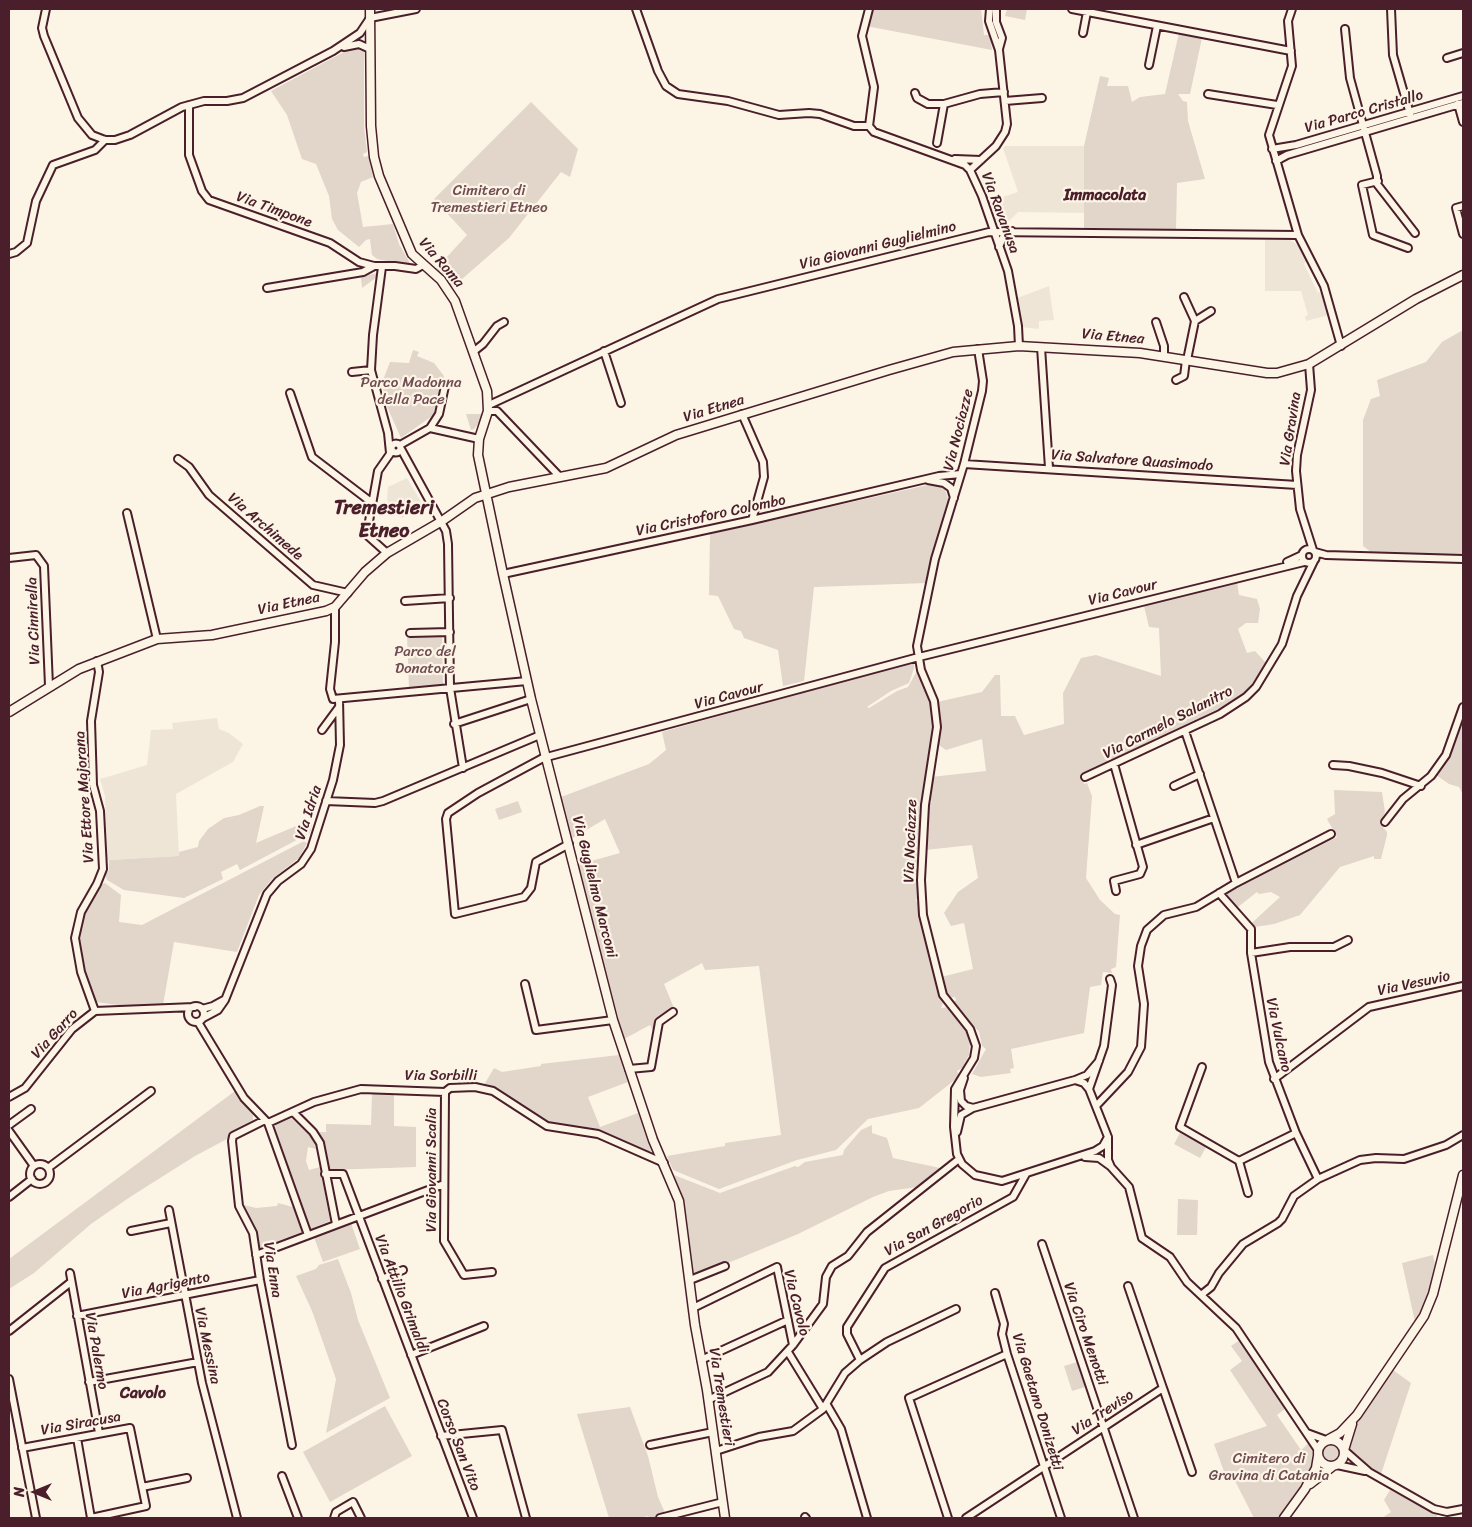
<!DOCTYPE html>
<html>
<head>
<meta charset="utf-8">
<style>
  body { margin:0 }
  #map { position:relative; width:1472px; height:1527px; overflow:hidden; background:#fcf5e5; font-family:Sriracha,sans-serif }
  canvas { display:block }
  .frame { position:absolute; inset:0; border:10px solid #4a1f2b; pointer-events:none }
  .north { position:absolute; left:10px; top:1467px; width:50px; height:50px; -webkit-text-stroke:4px #fcf5e5; paint-order:stroke; rotate:270deg; font-size:14px; font-weight:700; line-height:20px; text-align:center; color:#4a1f2b }
  .north::after { content:''; display:block; margin:auto; width:18px; height:22px; background:#4a1f2b; clip-path:polygon(50% 0,100% 100%,50% 72%,0 100%) }
</style>
</head>
<body>
<div id="map">
<canvas width="1472" height="1527"></canvas>
<div class="frame"></div>
<div class="north">N</div>
</div>
<script>
const ctx = document.querySelector('canvas').getContext('2d');
ctx.lineJoin = 'round';
function fillPath(path, color) {
  ctx.fillStyle = color;
  ctx.fill(path, 'evenodd');
}
function toPath(rows) {
  const path = new Path2D();
  for (const r of rows) {
    if (r.length === 3) {
      path.moveTo(r[0] + r[2], r[1]);
      path.arc(r[0], r[1], r[2], 0, 2 * Math.PI);
      continue;
    }
    path.moveTo(r[0], r[1]);
    for (let i = 2; i < r.length; i += 2) path.lineTo(r[i], r[i + 1]);
  }
  return path;
}
function strokePath(path, color, width, dash) {
  ctx.strokeStyle = color;
  ctx.lineWidth = width;
  ctx.lineCap = dash ? 'butt' : 'round';
  ctx.setLineDash(dash || []);
  ctx.stroke(path);
}
function drawText(font, color, halo, rows, align = 'center') {
  ctx.font = font + ' Sriracha,sans-serif';
  ctx.lineWidth = 4.5;
  ctx.setLineDash([]);
  ctx.textBaseline = 'middle';
  ctx.strokeStyle = halo;
  ctx.fillStyle = color;
  for (const [text, x, y, turn = 0] of rows) {
    ctx.save();
    ctx.translate(x, y);
    ctx.rotate((+turn || 0) * Math.PI / 180);
    ctx.textAlign = isNaN(turn) ? turn : align;
    if (halo) ctx.strokeText(text, 0, 0);
    ctx.fillText(text, 0, 0);
    ctx.restore();
  }
}
fillPath(toPath([
  [1005,146,1084,146,1084,213,1018,212,1004,226,997,225,987,202,1018,192,1003,148],
  [1265,240,1290,240,1298,245,1307,260,1304,264,1318,293,1322,292,1329,315,1306,321,1305,316,1308,315,1301,291,1265,291],
  [1049,286,1054,320,1039,321,1039,329,1020,327,1017,298],
  [407,478,423,505,402,518,399,513,393,516,387,499,388,487],
  [217,718,219,729,229,733,243,744,233,762,176,794,179,856,107,860,105,796,100,779,147,765,151,730,173,729,172,723]
]), '#eee5d7');
fillPath(toPath([
  [871,9,981,9,984,35,990,35,992,50,866,26],
  [1007,9,1027,9,1025,20,1005,16],
  [1179,33,1202,38,1190,94,1178,94,1183,101,1187,102,1188,121,1205,179,1177,183,1176,229,1084,228,1084,146,1100,76,1109,78,1107,86,1128,86,1132,102,1140,97,1165,94],
  [355,46,364,50,364,126,367,152,363,154,364,157,368,156,373,177,361,182,357,193,363,227,393,224,399,244,410,263,408,265,377,259,372,255,370,239,366,240,359,247,338,230,332,219,329,196,316,164,302,159,287,115,271,91],
  [531,102,578,149,570,177,561,172,509,238,453,287,435,270,467,235,434,199],
  [377,273,377,277,362,288,361,277],
  [1463,330,1463,556,1372,553,1363,546,1363,420,1371,399,1380,396,1377,380,1426,362,1442,342],
  [413,350,419,352,417,356,434,363,444,376,435,414,401,438,384,400,383,380,390,362,409,363],
  [466,414,482,414,479,423,474,429,471,430],
  [932,484,944,487,949,501,927,583,814,587,804,681,783,686,778,650,744,638,741,631,734,629,718,596,709,595,710,534],
  [1237,582,1239,595,1257,599,1260,609,1258,623,1246,623,1238,629,1247,653,1255,651,1266,663,1249,688,1233,702,1081,774,1084,784,1087,783,1092,796,1086,878,1100,900,1115,914,1120,915,1116,967,1111,969,1112,973,1103,972,1101,985,1090,987,1084,1033,1011,1049,1014,1068,1010,1069,1011,1073,981,1077,972,1074,986,1049,982,1046,979,1032,953,1002,956,1000,955,997,949,998,945,994,941,977,973,969,964,923,951,926,944,913,958,892,978,878,972,845,925,850,928,804,932,802,928,797,931,777,986,771,982,739,946,750,937,744,940,724,937,702,982,692,995,675,1000,675,1001,716,1015,716,1024,735,1064,724,1063,693,1081,658,1096,655,1161,676,1159,628,1149,627,1144,606],
  [407,635,442,635,443,686,409,689],
  [907,664,914,664,914,668,909,683,891,691,867,707,869,708,897,691,908,687,918,669,931,700,935,728,925,781,919,875,909,875,908,880,919,880,919,897,916,900,919,905,923,929,939,991,944,1001,941,1008,949,1007,962,1023,970,1041,969,1055,962,1068,957,1071,959,1075,956,1079,919,1108,868,1119,836,1150,797,1160,719,1189,673,1170,667,1156,725,1146,725,1143,781,1135,759,966,705,970,702,963,664,984,674,1008,656,1020,653,1031,650,1025,624,1039,577,865,620,853,605,819,571,839,561,797,649,764,666,750,662,732],
  [1463,713,1463,795,1459,787,1449,784,1436,775,1449,756],
  [1334,790,1382,792,1385,812,1380,824,1387,832,1387,835,1381,859,1374,859,1374,856,1340,867,1300,915,1274,924,1255,927,1252,923,1255,920,1280,897,1271,892,1259,894,1257,892,1238,907,1224,895,1337,837,1327,819,1335,814],
  [518,801,522,812,499,820,495,809],
  [260,806,264,806,256,843,308,821,312,825,310,833,240,870,237,864,221,872,223,879,184,898,124,890,107,880,105,875,109,870,109,860,179,856,179,852,198,847,199,841,208,829,224,818,239,815],
  [304,841,307,843,299,858,272,879,259,895,237,952,174,942,163,1005,125,1006,96,1002,84,975,78,942,79,928,85,910,100,885,105,883,121,895,119,922,142,925],
  [619,1055,628,1082,588,1097,600,1127,638,1113,651,1151,644,1151,610,1137,549,1125,484,1085,494,1068,502,1072,541,1066,541,1064],
  [235,1091,253,1114,253,1120,231,1132,227,1139,195,1156,130,1197,91,1224,34,1273,9,1289,9,1259],
  [372,1093,394,1094,394,1126,416,1127,416,1167,329,1170,323,1141,319,1132,326,1132,326,1124,371,1125],
  [291,1118,311,1137,314,1143,316,1149,308,1147,306,1161,309,1170,320,1167,330,1221,310,1229,275,1127,276,1124],
  [872,1125,872,1133,887,1138,893,1158,940,1168,917,1187,889,1191,873,1197,798,1234,733,1261,693,1274,688,1230,674,1175,720,1193,795,1166,798,1167,805,1162,843,1155,844,1150,861,1130],
  [1180,1133,1206,1147,1200,1158,1174,1144],
  [1178,1199,1198,1200,1197,1235,1177,1235],
  [278,1203,293,1207,302,1232,259,1248,255,1228,244,1205,256,1208,277,1206],
  [351,1223,360,1249,323,1262,314,1237],
  [1433,1255,1435,1264,1428,1297,1415,1322,1402,1263],
  [338,1259,351,1293,358,1320,390,1398,326,1433,336,1379,312,1311,296,1276,316,1269,319,1265],
  [1240,1340,1286,1408,1277,1415,1301,1450,1309,1443,1313,1453,1310,1473,1279,1518,1254,1518,1232,1475,1226,1477,1214,1444,1267,1426,1230,1370,1242,1361,1231,1346],
  [1077,1362,1085,1387,1072,1391,1064,1366],
  [1393,1370,1411,1383,1381,1474,1357,1458,1350,1449,1350,1439,1355,1424],
  [385,1406,412,1456,330,1502,303,1452],
  [630,1407,648,1456,658,1497,666,1515,653,1518,646,1516,644,1518,609,1518,577,1414],
  [1331,1452,10],
  [1390,1490,1437,1515,1437,1518,1382,1518,1391,1512,1384,1500]
]), '#e2d5ca');
const minor = toPath([
  [46,9,42,28,44,36,78,118,92,135,105,140,115,140,130,135,182,107,204,101,227,101,243,98,333,51,360,33,370,18,416,9],
  [636,9,658,71,666,86,678,94,728,101,779,115,809,113,820,114,854,126,869,126],
  [869,9,862,36,874,87,869,126],
  [996,9,996,22,1002,38,999,49],
  [1072,9,1291,51],
  [1292,9,1288,21,1292,66,1269,135,1298,235,1324,286,1341,346],
  [1391,9,1393,55,1410,114],
  [1345,29,1350,78,1377,176,1377,184,1415,233],
  [1083,33,1087,12],
  [344,47,359,44,370,49],
  [1447,58,1463,53],
  [1149,65,1157,26],
  [915,93,917,98,928,104,944,104,980,94,1004,92],
  [1208,94,1277,105],
  [1005,101,1042,98],
  [1458,104,1463,122],
  [189,105,189,155,202,191,209,200,330,243,359,262,374,266,395,266,416,269,423,265],
  [869,126,874,132,965,165,970,170,982,196,1008,271,1018,326,1019,346],
  [937,143,944,104],
  [1272,149,1296,145,1463,96],
  [955,159,981,160],
  [1276,161,1287,155,1463,103],
  [970,170,996,146,1005,132,1007,124,999,50,989,21,990,9],
  [1378,181,1362,185,1373,235,1408,248],
  [1463,234,1456,208,1463,206],
  [999,247,1004,235,1012,231],
  [9,254,16,252,27,243,36,201,53,165,95,150,105,140],
  [382,267,373,335,371,370,388,433,390,453],
  [267,288,363,272,374,266],
  [1184,297,1195,321,1187,360],
  [1195,321,1211,311],
  [1156,322,1164,346,1164,356],
  [1041,347,1049,468],
  [978,349,983,381,982,391,964,464,935,559,917,646,921,670,934,701,937,727,925,805,921,880,923,915,943,995,970,1029,976,1046,974,1058,955,1089,954,1127,957,1154,962,1164,975,1175,1002,1181,1095,1151,1103,1146,1108,1137],
  [604,351,621,403],
  [473,352,483,344,497,326,504,322],
  [1309,364,1311,390,1297,455,1296,471,1300,509,1313,550],
  [352,372,371,370],
  [1176,380,1184,376,1186,360],
  [290,393,312,457,371,502],
  [489,405,718,299,989,232,1298,235],
  [488,411,497,411,560,477],
  [742,414,763,462,764,477,752,520],
  [430,428,439,414,445,386],
  [396,448,4.5],
  [400,445,430,428,479,439],
  [401,449,446,531,448,544,450,688,463,768],
  [178,459,189,467,209,495,313,585,348,593],
  [964,464,1297,485],
  [928,480,944,483,951,488,954,498],
  [127,513,157,639],
  [1309,556,7],
  [1315,552,1326,555,1463,559],
  [387,553,368,536,368,527,378,471,392,451],
  [9,558,36,555,44,566,49,686],
  [1287,562,1302,555],
  [503,574,752,520,939,476,961,474],
  [405,601,450,598],
  [335,607,335,642,330,689,333,699,527,681],
  [410,633,450,632],
  [454,724,531,699],
  [322,730,339,707],
  [1114,764,1143,867,1140,874,1114,881,1116,891],
  [1333,765,1349,766,1382,773,1421,786],
  [1085,777,1220,714,1246,697,1256,687,1282,644,1297,596,1314,561],
  [1174,786,1200,774],
  [326,801,375,803,383,801,540,735],
  [1385,822,1403,799,1431,776,1446,755,1463,707],
  [569,844,536,862,531,888,524,897,455,914,446,819,448,813,478,793,543,758,915,658,1304,562],
  [1136,845,1214,818],
  [1236,883,1331,834],
  [1219,893,1251,929,1251,953,1269,1062,1296,1133,1318,1179],
  [1251,953,1290,947,1334,947,1348,940],
  [525,984,536,1030,613,1020],
  [196,1014,8],
  [202,1009,213,1006,224,1000],
  [95,1011,81,972,75,938,81,912,97,884,103,869,100,811,93,785,91,721,99,672,97,661],
  [203,1018,218,1010,225,1000,267,894,278,881,301,864,311,849,333,780,340,745,339,699],
  [198,1022,244,1098,268,1123,308,1235],
  [1202,1067,1180,1127,1239,1161,1296,1133],
  [629,1069,651,1067,659,1022,673,1012],
  [964,1078,960,1090,961,1101,966,1106,973,1108],
  [1274,1079,1369,1007,1463,986],
  [1075,1080,1084,1083,1089,1089,1108,1137,1108,1160,1111,1167,1129,1187,1142,1238,1170,1257,1187,1282,1236,1328,1318,1450],
  [1089,1089,1104,1046,1112,985,1110,979],
  [445,1092,444,1241,464,1275,492,1272],
  [9,1097,25,1088,72,1029,95,1011,194,1007],
  [1096,1106,1128,1072,1141,1047,1144,1004,1138,966,1141,946,1147,930,1164,915,1196,907,1236,883,1185,731],
  [293,1112,313,1132,320,1143,336,1224],
  [265,1120,233,1136,232,1141,239,1206,253,1233,260,1280,292,1445],
  [268,1123,314,1102,361,1089,445,1092,450,1088,475,1087,493,1091,547,1126,598,1134,664,1163],
  [9,1125,31,1109],
  [9,1131,34,1166],
  [957,1132,961,1115,973,1108,1075,1080,1087,1075,1099,1061],
  [1085,1157,1099,1158,1110,1166],
  [1239,1161,1248,1193],
  [40,1174,10],
  [48,1168,151,1091],
  [325,1174,343,1174,473,1518],
  [9,1197,32,1179],
  [169,1210,202,1383,237,1518],
  [131,1231,171,1223],
  [1042,1244,1134,1518],
  [256,1255,444,1184],
  [70,1273,99,1433],
  [382,1279,403,1270],
  [690,1280,725,1266],
  [995,1293,1004,1324,1002,1334,1007,1354,1061,1518],
  [1201,1295,1211,1287,1219,1273,1243,1244,1278,1223,1282,1219,1294,1196,1318,1179,1360,1160,1376,1158,1404,1159,1446,1145,1463,1135],
  [693,1308,777,1267,793,1345],
  [77,1316,260,1280],
  [9,1331,71,1282],
  [788,1352,823,1409],
  [411,1355,484,1326],
  [701,1360,788,1320],
  [860,1360,887,1342,956,1309],
  [9,1379,36,1518],
  [89,1382,198,1362],
  [1163,1388,1192,1472],
  [708,1400,768,1372,793,1345,823,1304,826,1277,832,1266,848,1256,867,1232,959,1159],
  [827,1405,841,1429,867,1518],
  [1307,1433,1326,1440],
  [441,1436,502,1430,526,1518],
  [77,1438,91,1518],
  [650,1445,713,1432],
  [22,1448,130,1428,146,1506,91,1518],
  [1344,1450,1369,1472,1434,1509,1447,1512,1463,1509],
  [716,1451,759,1437,793,1431,823,1409,845,1373,860,1360,847,1334,847,1327,885,1268,1013,1197,1026,1174],
  [1337,1465,1365,1471],
  [282,1476,298,1518],
  [142,1487,187,1478],
  [805,1517,806,1518],
  [334,1518,336,1512,353,1502,361,1518],
  [660,1518,723,1502],
  [948,1518,909,1398,1007,1354],
  [966,1518,1163,1388,1128,1286]
]);
const major = toPath([
  [370,9,371,126,374,157,379,176,412,254,441,280,455,301,487,391,488,411,479,439,478,455,503,574,531,699,613,1020,653,1140,679,1201,695,1325,707,1390,725,1518],
  [9,712,79,669,157,639,212,635,326,611,335,607,365,572,387,553,442,521,475,498,509,487,606,468,676,435,889,370,953,352,1019,346,1140,353,1267,373,1277,373,1309,364,1416,299,1463,275],
  [1329,1439,1340,1433,1357,1415,1424,1316,1433,1294,1463,1175],
  [1331,1453,13],
  [1344,1450,1352,1424],
  [1310,1484,1333,1466],
  [1284,1518,1305,1489,1316,1468,1318,1456]
]);
strokePath(minor, '#4a1f2b', 10);
strokePath(major, '#4a1f2b', 11);
strokePath(minor, '#fcf5e5', 6);
strokePath(major, '#fcf5e5', 8);
drawText('15px', '#4a1f2b', '#fcf5e5', [
  ["Via Parco Cristallo",1364,112,-16],
  ["Via Timpone",274,210,20],
  ["Via Ravanusa",1000,213,70],
  ["Via Giovanni Guglielmino",878,246,-14],
  ["Via Roma",441,263,49],
  ["Via Etnea",1113,337,5],
  ["Via Etnea",714,409,-17],
  ["Via Gravina",1291,429,-81],
  ["Via Nociazze",959,430,-76],
  ["Via Salvatore Quasimodo",1132,461,4],
  ["Via Cristoforo Colombo",711,516,-12],
  ["Via Archimede",265,527,41],
  ["Via Cavour",1123,593,-14],
  ["Via Etnea",289,604,-12],
  ["Via Cinnirella",34,621,-92],
  ["Via Cavour",729,696,-15],
  ["Via Carmelo Salanitro",1168,723,-27],
  ["Via Ettore Majorana",85,797,-94],
  ["Via Idria",309,813,-72],
  ["Via Nociazze",911,841,-88],
  ["Via Guglielmo Marconi",594,887,76],
  ["Via Vesuvio",1414,984,-12],
  ["Via Garro",55,1034,-48],
  ["Via Vulcano",1278,1035,78],
  ["Via Sorbilli",441,1076],
  ["Via Giovanni Scalia",432,1170,-90],
  ["Via San Gregorio",934,1226,-29],
  ["Via Enna",272,1270,81],
  ["Via Agrigento",166,1286,-11],
  ["Via Attilio Grimaldi",401,1294,69],
  ["Via Cavolo",796,1303,76],
  ["Via Ciro Menotti",1085,1334,71],
  ["Via Messina",207,1346,78],
  ["Via Palermo",96,1351,80],
  ["Via Tremestieri",721,1397,81],
  ["Via Gaetano Donizetti",1037,1402,73],
  ["Via Treviso",1103,1413,-33],
  ["Via Siracusa",81,1424,-10],
  ["Corso San Vito",458,1445,69]
]);
drawText('15px', '#704c53', '#fcf5e5', [
  ["Cimitero di",489,191],
  ["Tremestieri Etneo",489,208],
  ["Parco Madonna",411,383],
  ["della Pace",411,400],
  ["Parco del",425,652],
  ["Donatore",425,669],
  ["Cimitero di",1269,1459],
  ["Gravina di Catania",1269,1476]
]);
drawText('bold 16px', '#4a1f2b', '#fcf5e5', [
  ["Immacolata",1105,196],
  ["Cavolo",143,1394]
]);
drawText('bold 20px', '#4a1f2b', '#fcf5e5', [
  ["Tremestieri",384,509],
  ["Etneo",384,532]
]);
</script>
</body>
</html>
